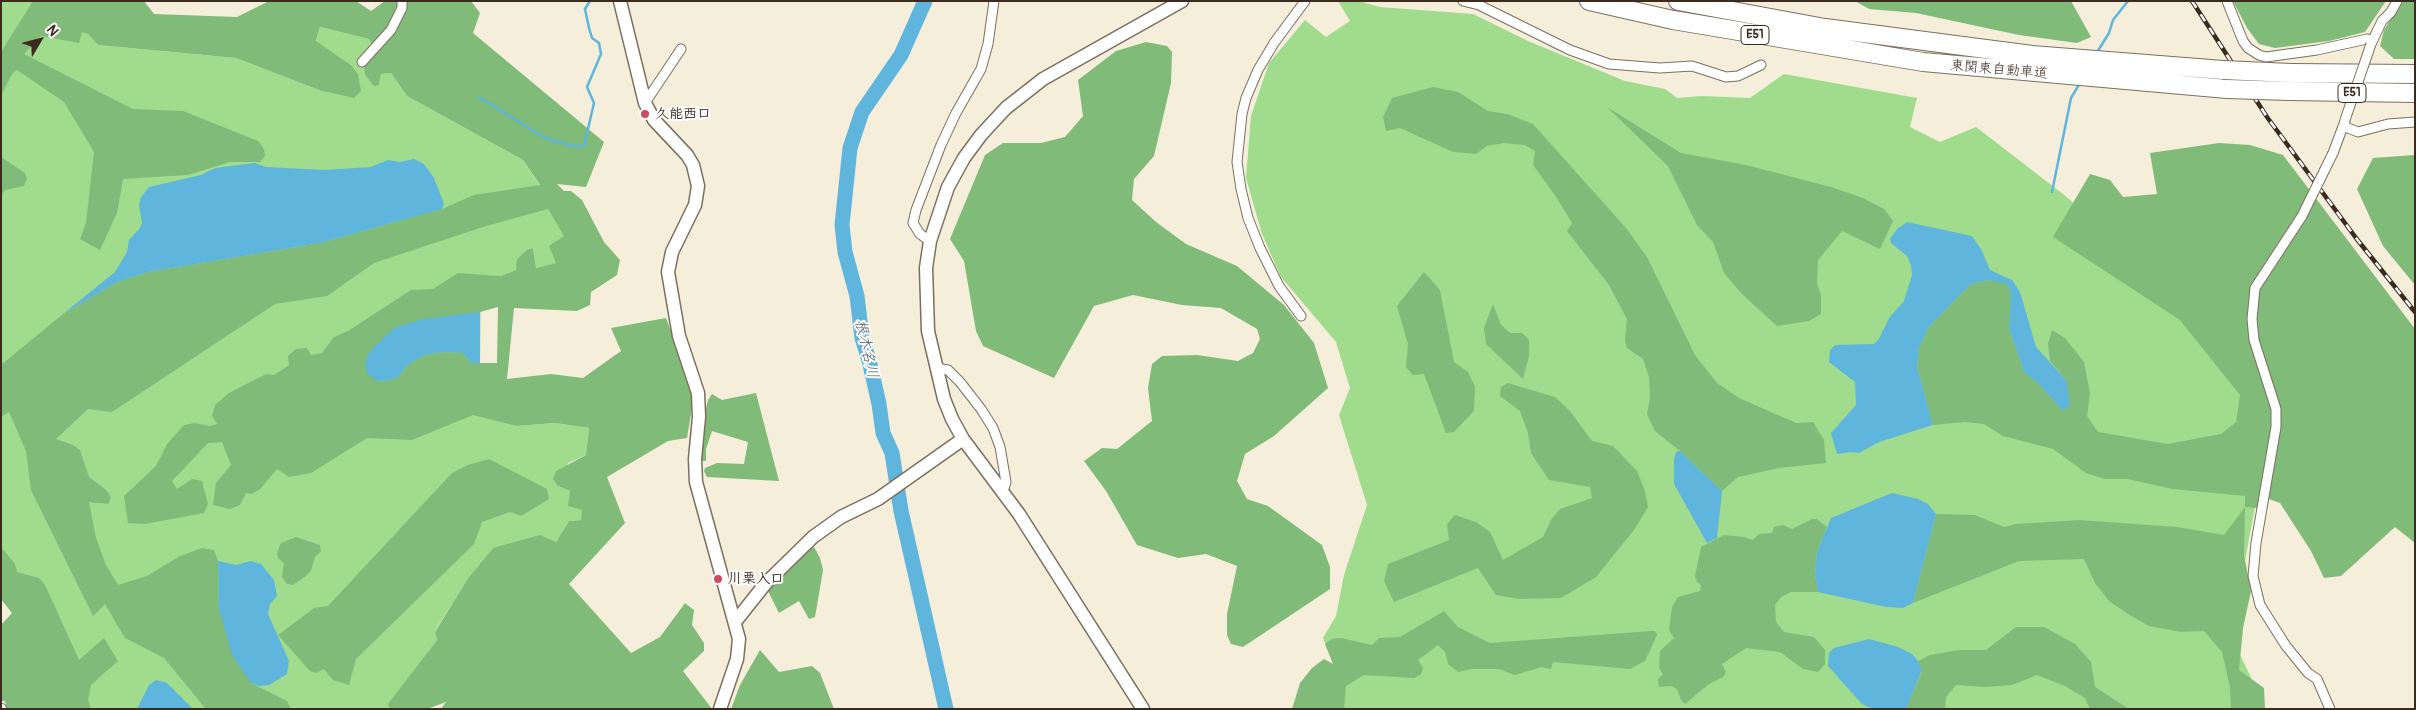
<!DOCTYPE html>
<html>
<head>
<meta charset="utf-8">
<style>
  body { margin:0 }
  #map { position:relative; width:2416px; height:710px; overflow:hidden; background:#f5eedb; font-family:Pangolin,sans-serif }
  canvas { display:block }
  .frame { position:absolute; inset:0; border:2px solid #3b2a1e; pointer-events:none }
  .north { position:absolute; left:15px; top:15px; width:50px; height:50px; -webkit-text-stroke:4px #fff; paint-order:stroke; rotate:53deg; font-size:14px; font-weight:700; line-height:20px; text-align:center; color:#3b2a1e }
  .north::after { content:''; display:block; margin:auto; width:18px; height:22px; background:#3b2a1e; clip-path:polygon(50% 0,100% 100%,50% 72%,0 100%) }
</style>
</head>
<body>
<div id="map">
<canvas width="2416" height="710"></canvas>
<div class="frame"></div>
<div class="north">N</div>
</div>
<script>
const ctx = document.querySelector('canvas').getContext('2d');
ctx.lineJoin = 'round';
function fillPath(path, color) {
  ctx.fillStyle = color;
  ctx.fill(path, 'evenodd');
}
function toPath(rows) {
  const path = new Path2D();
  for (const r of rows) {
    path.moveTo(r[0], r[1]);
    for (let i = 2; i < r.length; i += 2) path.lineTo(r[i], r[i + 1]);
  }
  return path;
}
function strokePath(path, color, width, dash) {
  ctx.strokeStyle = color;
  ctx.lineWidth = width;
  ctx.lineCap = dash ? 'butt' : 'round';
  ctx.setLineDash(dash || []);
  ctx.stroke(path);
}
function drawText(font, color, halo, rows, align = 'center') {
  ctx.font = font + ' Pangolin,"Klee One",sans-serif';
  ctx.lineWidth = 4;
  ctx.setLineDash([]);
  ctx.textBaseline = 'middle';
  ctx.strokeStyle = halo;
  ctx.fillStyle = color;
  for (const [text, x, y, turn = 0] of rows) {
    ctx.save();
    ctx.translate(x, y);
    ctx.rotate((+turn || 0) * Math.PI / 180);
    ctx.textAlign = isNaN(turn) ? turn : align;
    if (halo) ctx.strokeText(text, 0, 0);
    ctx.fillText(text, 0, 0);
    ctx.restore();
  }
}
fillPath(toPath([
  [1,1,35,1,88,34,98,45,236,58,319,90,351,65,316,42,320,27,369,39,374,50,379,85,381,74,391,73,407,96,523,160,540,186,548,209,565,236,557,263,536,268,533,248,516,270,501,276,481,275,480,363,473,414,516,426,555,423,589,428,586,455,568,463,558,486,570,491,583,510,581,520,569,521,556,542,493,548,468,578,435,631,437,640,389,704,390,709,65,709,12,613,1,599],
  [1338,1,1358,1,1380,7,1473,14,1528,41,1625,81,1665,89,1677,98,1702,96,1750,98,1784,74,1917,98,1910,127,1940,142,1976,127,2063,194,2222,328,2245,391,2260,480,2231,636,2259,694,2261,709,1340,709,1340,680,1323,638,1336,616,1344,575,1367,505,1339,415,1350,388,1336,342,1281,277,1262,234,1246,178,1251,116,1269,63,1305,20,1326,37,1350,21]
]), '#a1db8e');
fillPath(toPath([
  [33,1,144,1,154,14,237,17,269,1,356,1,371,11,385,1,471,1,480,13,473,33,604,142,586,187,557,184,564,191,571,191,582,200,604,242,620,260,617,275,591,292,590,305,577,311,514,308,507,379,551,374,583,378,621,351,611,328,666,318,692,385,693,402,687,438,668,441,607,477,625,523,569,584,631,653,660,637,685,603,694,610,692,625,704,643,704,651,683,671,712,709,441,709,446,702,427,709,390,709,388,704,437,640,435,632,468,578,493,548,540,535,556,542,569,521,581,520,582,510,568,506,570,491,558,486,553,479,556,471,586,455,589,428,555,423,516,426,473,415,412,440,367,438,311,473,289,477,277,469,260,489,252,494,246,493,240,505,230,509,213,505,216,483,231,465,222,442,208,443,172,481,177,489,192,479,202,481,208,504,204,513,145,524,128,523,124,496,156,466,167,444,184,425,194,423,210,426,217,424,212,416,215,405,229,393,266,374,274,375,289,365,288,356,296,349,307,348,311,355,322,353,334,337,348,331,411,290,433,289,458,273,501,276,516,270,517,259,527,250,533,248,536,268,556,263,549,246,564,236,548,209,486,226,374,263,327,296,275,304,112,412,88,409,56,439,73,445,80,450,89,477,106,490,111,497,108,504,89,502,96,538,106,565,118,585,147,576,180,556,202,548,214,550,218,561,219,608,251,683,287,701,291,709,206,709,164,658,125,638,105,604,93,616,31,490,26,451,9,412,1,417,1,365,63,314,117,282,148,272,320,243,442,209,474,195,540,185,523,160,407,96,391,73,381,74,379,85,374,86,365,75,364,63,374,50,369,39,320,27,316,41,351,65,358,74,361,91,354,98,319,90,236,58,98,45,88,34,82,32,79,43,41,36,24,54,133,109,183,111,258,141,264,149,265,156,260,162,230,162,188,175,123,179,117,213,100,250,80,239,86,223,94,152,64,102,17,70,12,74,1,96,1,52],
  [498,307,497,363,471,363,463,353,443,352,424,355,405,367,400,376,391,380,377,381,480,312],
  [1855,1,2071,1,2091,37,2077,43,2019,35,1916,13,1869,9],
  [2233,1,2386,1,2365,32,2329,41,2275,48,2259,44,2247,28],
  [2403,1,2415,1,2415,59,2394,59,2380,46,2384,30],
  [1146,42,1167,46,1172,52,1171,83,1154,156,1134,179,1132,200,1156,222,1186,244,1237,266,1284,305,1314,343,1328,388,1274,436,1245,454,1237,481,1247,499,1268,506,1322,545,1330,567,1330,589,1243,647,1231,644,1227,635,1227,614,1237,566,1206,554,1178,558,1137,545,1106,491,1084,461,1102,448,1117,449,1152,421,1148,388,1152,364,1162,356,1197,355,1238,361,1253,353,1260,339,1257,329,1221,308,1182,305,1133,295,1094,306,1054,378,983,346,976,331,964,261,950,239,985,155,1003,143,1041,143,1065,137,1083,116,1078,80,1116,51],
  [1433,87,1458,92,1488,111,1507,114,1533,124,1626,228,1647,257,1695,355,1717,383,1739,398,1796,423,1813,422,1824,440,1826,463,1779,468,1738,477,1722,491,1680,451,1655,431,1647,414,1650,398,1649,377,1643,359,1627,348,1625,340,1627,319,1609,285,1567,231,1572,223,1557,198,1533,165,1535,151,1525,145,1504,143,1487,146,1476,154,1453,152,1400,128,1386,131,1383,117,1392,98],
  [1607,107,1681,153,1746,165,1831,187,1863,198,1884,209,1893,221,1880,249,1842,231,1818,260,1817,284,1821,295,1821,314,1809,321,1777,326,1742,294,1724,273,1713,242,1697,225,1668,166],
  [2219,143,2250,145,2283,155,2415,329,2415,543,2395,527,2341,576,2324,578,2311,551,2280,503,2269,499,2258,508,2245,507,2244,555,2251,591,2243,628,2239,670,2264,688,2265,709,2231,709,2230,687,2222,652,2204,631,2181,632,2149,626,2128,614,2109,601,2095,583,2084,559,2019,561,1913,603,1936,514,1975,515,2004,527,2016,524,2079,520,2177,527,2224,535,2245,507,2245,496,2173,489,2127,479,2105,479,2086,473,2053,449,2003,436,1984,424,1965,422,1933,425,1917,367,1919,348,1928,328,1951,304,1971,284,1988,280,2002,282,2007,284,2012,293,2009,328,2024,372,2037,382,2063,411,2066,380,2050,361,2048,344,2052,330,2065,338,2084,362,2090,393,2087,416,2098,432,2168,444,2221,434,2236,422,2240,395,2180,320,2053,237,2090,174,2110,180,2123,197,2157,194,2150,153],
  [2415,155,2415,285,2383,246,2357,189,2373,158],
  [1,157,25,173,27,179,24,186,5,190,1,197],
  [1424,272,1440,290,1454,362,1468,372,1475,387,1474,411,1454,432,1446,433,1424,374,1413,375,1406,367,1408,344,1397,306],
  [1493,304,1501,325,1510,333,1522,333,1529,340,1529,356,1523,379,1486,344,1484,328],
  [1508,383,1555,397,1570,411,1592,441,1613,446,1637,471,1645,491,1648,507,1634,530,1596,577,1561,598,1519,599,1496,595,1478,568,1394,602,1384,581,1388,564,1449,540,1447,524,1455,515,1476,522,1490,532,1503,560,1543,537,1551,520,1560,509,1592,498,1590,487,1549,480,1531,453,1528,433,1520,411,1500,396,1501,387],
  [756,393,779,481,707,477,704,471,705,468,717,463,744,464,748,442,712,431,706,449,706,461,701,461,699,439,708,400,712,394,722,400],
  [489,459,547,489,549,499,521,516,510,512,482,522,474,544,356,659,349,685,333,680,324,669,316,673,310,671,278,635,314,608,328,606,452,473,468,465],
  [1812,519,1817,519,1827,527,1817,552,1815,575,1818,592,1791,592,1781,597,1775,605,1776,622,1784,632,1814,637,1825,650,1825,664,1818,672,1803,669,1780,652,1746,648,1722,664,1726,672,1723,677,1709,684,1685,704,1681,700,1677,689,1671,686,1659,687,1658,679,1663,674,1659,668,1660,651,1674,638,1669,630,1672,607,1678,597,1700,591,1701,585,1697,582,1695,576,1701,547,1724,535,1744,537,1753,540,1759,534,1772,533,1774,527,1783,525,1792,529],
  [296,537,320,545,321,551,315,557,311,570,306,576,293,585,287,584,282,577,284,563,278,558,277,553,281,543],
  [1,547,15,564,17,572,39,578,45,585,79,660,104,638,118,661,91,685,88,700,91,709,7,709,5,701,1,701,1,625,12,613,1,599],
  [814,547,820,558,823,570,815,617,809,619,799,601,779,613,767,589,797,557],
  [1444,611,1458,627,1490,643,1651,631,1655,631,1657,635,1645,661,1630,669,1553,662,1551,669,1542,667,1515,675,1499,669,1472,669,1458,672,1448,664,1445,652,1438,645,1418,660,1423,668,1421,674,1414,678,1364,675,1346,686,1344,709,1292,709,1300,683,1312,668,1324,659,1333,664,1325,644,1332,639,1341,638,1372,645,1379,638,1400,637],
  [2016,627,2044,627,2075,644,2091,662,2095,687,2129,709,2090,709,2085,698,2065,686,2037,675,2012,685,1985,687,1956,685,1946,697,1945,709,1906,709,1922,671,1918,661,1930,655,1959,650,1986,650],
  [760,650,779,672,812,666,820,673,834,709,731,709,740,685]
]), '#80bb79');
fillPath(toPath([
  [414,159,424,164,434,178,444,204,442,209,320,243,148,272,117,282,63,314,115,272,127,252,129,240,140,228,142,223,139,205,141,197,149,187,201,175,215,168,255,163,266,167,325,170,371,167,388,160,400,162],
  [1907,222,1972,236,1981,249,1990,270,2012,280,2020,292,2036,347,2066,380,2070,405,2063,411,2037,382,2024,372,2009,328,2011,293,2007,284,1988,280,1971,284,1951,304,1928,328,1919,348,1917,367,1933,425,1879,442,1859,453,1851,452,1837,454,1831,433,1856,405,1855,382,1829,362,1830,350,1835,345,1874,344,1879,339,1889,318,1904,301,1912,275,1911,265,1907,256,1891,243,1890,239,1897,229],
  [480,312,480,363,471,363,463,353,443,352,424,355,405,367,400,376,391,380,377,381,367,373,365,362,371,350,394,328,423,319],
  [1680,451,1722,491,1717,538,1707,543,1674,484,1674,459,1676,452],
  [1892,493,1918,499,1928,504,1936,514,1913,603,1903,608,1886,607,1818,592,1815,575,1817,552,1831,518],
  [218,561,236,565,251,561,261,564,274,580,277,596,270,604,268,614,289,661,287,674,269,685,259,686,251,683,232,655,219,608],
  [1869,639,1898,647,1912,654,1918,661,1922,670,1906,709,1873,709,1862,704,1828,666,1829,653,1834,648],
  [156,680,167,683,193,709,137,709,149,685]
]), '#5fb5db');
strokePath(toPath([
  [2096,54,2109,33,2113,20,2128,1],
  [479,97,545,138,573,146,584,146,594,103,587,87,601,54,599,43,592,38,589,28,585,9,590,1],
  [2052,192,2071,98,2080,83]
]), '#5fb5db', 2.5);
strokePath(toPath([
  [925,1,901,55,862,112,850,148,842,225,845,252,857,296,862,338,869,360,879,404,883,433,892,453,901,511,946,709]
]), '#5fb5db', 15);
const street = toPath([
  [1463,1,1479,5,1570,50,1609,64,1660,68,1692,66,1726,77,1738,76,1761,65],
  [2227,1,2243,41,2248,48,2259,55,2266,57,2317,50,2367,39,2372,40],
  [2371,44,2382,21,2391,12,2397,1],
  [362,62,391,30,402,8,402,1],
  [645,103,681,49],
  [2343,126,2358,132,2388,124,2415,122],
  [2333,153,2345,121],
  [2302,216,2255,288,2252,319,2254,340,2276,409,2276,427,2256,543,2253,576,2260,605,2286,646,2308,673,2317,679,2330,709],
  [930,241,920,234,913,223,916,210,941,145,956,113,981,69,988,44,994,1],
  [1301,316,1279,286,1260,248,1248,218,1241,189,1237,162,1242,114,1246,98,1258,70,1274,43,1305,1],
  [937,368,948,370,960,382,981,409,993,428,1000,447,1006,482,1003,491],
  [1,708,2,709]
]);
const secondary = toPath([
  [620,1,645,103,654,120,687,155,693,165,698,186,695,205,672,252,668,272,679,336,698,393,699,417,695,459,696,482,739,639,737,659,720,709],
  [735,622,766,583,813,537,841,517,878,499,963,439],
  [1143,709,1019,514,963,439,952,419,944,399,928,331,926,268,930,241,948,187,964,158,981,135,1006,108,1043,79,1182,1]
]);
const highway = toPath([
  [1589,1,1673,20,1923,62,2227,89],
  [1678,1,1825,28,2032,55,2223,70],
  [2291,73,2415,74],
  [2289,91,2415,93]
]);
strokePath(street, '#7c6f60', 11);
strokePath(secondary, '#7c6f60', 15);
strokePath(highway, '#7c6f60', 20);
strokePath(street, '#fff', 9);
strokePath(secondary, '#fff', 12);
strokePath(highway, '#fff', 18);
const rail = toPath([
  [2192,1,2267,117,2356,238,2415,312]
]);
strokePath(rail, '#3b2a1e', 4.5);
strokePath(rail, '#fff', 2.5, [8]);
const streetBridge = toPath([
  [2345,120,2371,44],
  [2302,216,2333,153]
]);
const highwayBridge = toPath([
  [2223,70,2291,73],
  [2227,89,2289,91]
]);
strokePath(streetBridge, '#7c6f60', 11, []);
strokePath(highwayBridge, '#7c6f60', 20, []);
strokePath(streetBridge, '#fff', 9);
strokePath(highwayBridge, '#fff', 18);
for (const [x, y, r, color] of [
  [645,114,5,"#d1495b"],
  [718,579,5,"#d1495b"]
]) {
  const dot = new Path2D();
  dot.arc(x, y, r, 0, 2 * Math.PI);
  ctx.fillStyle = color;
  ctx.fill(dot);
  strokePath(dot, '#fff', 2);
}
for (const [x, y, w] of [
  [1755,35,28],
  [2352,93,28]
]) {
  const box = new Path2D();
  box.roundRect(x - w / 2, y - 9.5, w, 19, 4);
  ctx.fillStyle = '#fff';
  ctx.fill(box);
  strokePath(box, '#3b2a1e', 1);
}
drawText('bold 12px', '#3b2a1e', null, [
  ["E51",1755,35],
  ["E51",2352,93]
]);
drawText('14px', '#3b2a1e', '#fff', [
  ["東関東自動車道",1999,70,5]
]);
drawText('bold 14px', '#3b2a1e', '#fff', [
  ["久能西口",655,114],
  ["川栗入口",728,579]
], 'left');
drawText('italic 15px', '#485b60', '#fff', [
  ["根木名川",866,349,77]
]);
</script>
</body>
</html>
